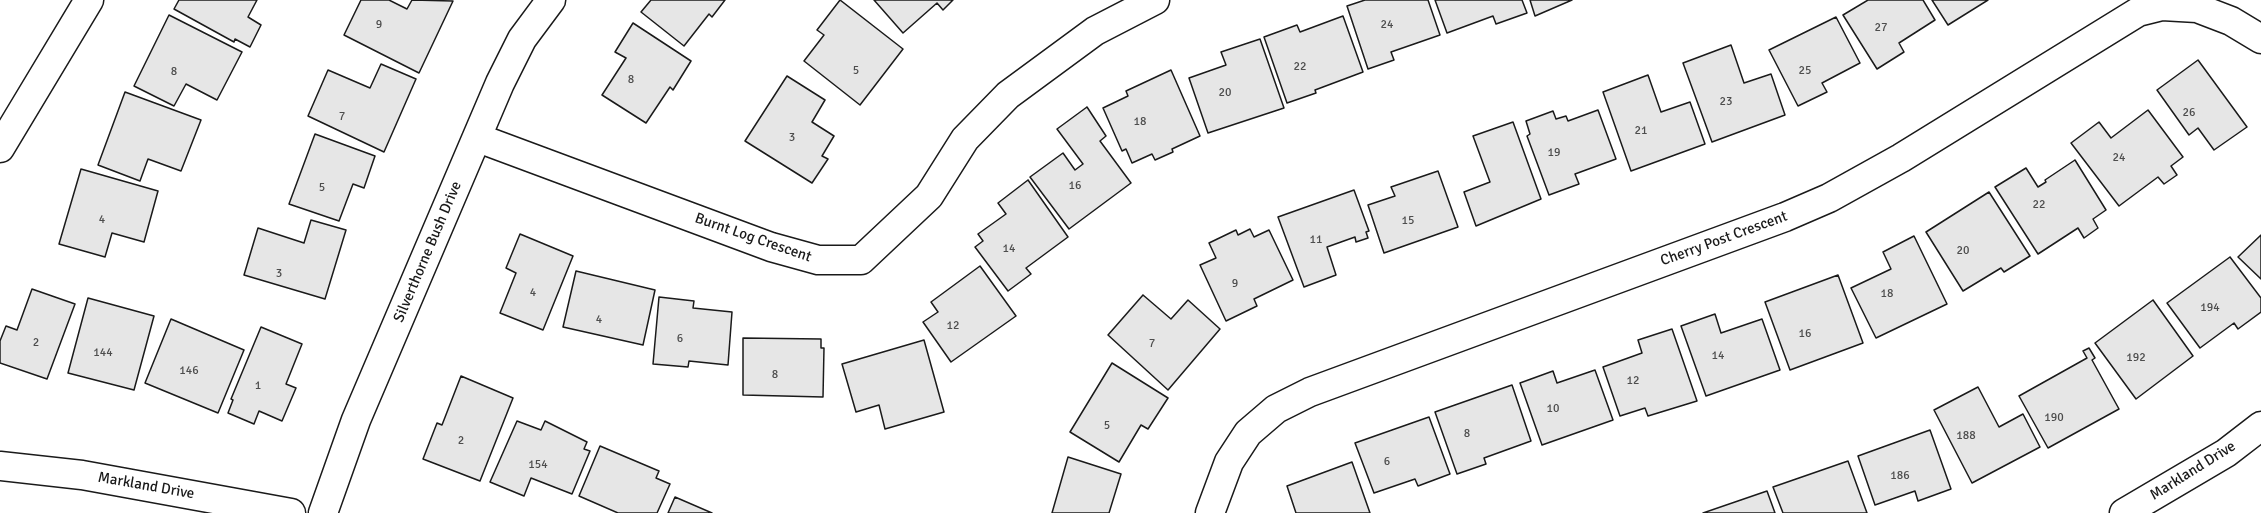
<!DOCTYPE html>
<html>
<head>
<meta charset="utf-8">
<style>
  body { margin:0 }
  canvas { display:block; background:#fff }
</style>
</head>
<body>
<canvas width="2261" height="513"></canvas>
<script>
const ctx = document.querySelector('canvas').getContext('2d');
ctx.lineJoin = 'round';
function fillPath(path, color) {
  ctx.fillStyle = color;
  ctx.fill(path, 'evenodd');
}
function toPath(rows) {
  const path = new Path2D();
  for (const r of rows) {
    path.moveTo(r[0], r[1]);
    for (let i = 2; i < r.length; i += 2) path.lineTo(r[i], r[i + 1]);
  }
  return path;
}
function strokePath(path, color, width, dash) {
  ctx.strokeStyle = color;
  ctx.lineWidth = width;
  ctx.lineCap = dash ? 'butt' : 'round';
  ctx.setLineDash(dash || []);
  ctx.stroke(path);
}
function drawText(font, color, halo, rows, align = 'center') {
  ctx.font = font + ' Signika,sans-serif';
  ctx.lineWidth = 4.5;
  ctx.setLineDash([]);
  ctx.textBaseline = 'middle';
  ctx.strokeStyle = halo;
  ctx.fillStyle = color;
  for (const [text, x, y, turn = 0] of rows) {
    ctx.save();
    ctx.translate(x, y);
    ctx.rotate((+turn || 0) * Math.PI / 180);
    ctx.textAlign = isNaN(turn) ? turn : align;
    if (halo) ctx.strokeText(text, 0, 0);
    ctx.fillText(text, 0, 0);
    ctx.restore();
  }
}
const building = toPath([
  [179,0,257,0,248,17,261,25,250,47,235,39,234,42,174,9,179,0],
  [361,0,389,0,407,9,412,0,453,1,419,73,344,35,361,0],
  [651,0,725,0,712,17,709,14,684,46,641,12,651,0],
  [840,0,903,49,860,105,804,61,824,35,817,30,840,0],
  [874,0,953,0,943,10,937,3,903,33,874,0],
  [1365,0,1428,0,1440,35,1391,52,1394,60,1368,69,1347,6,1365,0],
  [1435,0,1522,0,1527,13,1496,24,1493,16,1447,33,1435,0],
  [1530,0,1572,0,1535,16,1530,0],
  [1868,0,1923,0,1935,20,1899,43,1904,52,1877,69,1843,15,1868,0],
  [1932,0,1988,0,1948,25,1932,0],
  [169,15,242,52,217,100,186,84,174,106,134,86,169,15],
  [1343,16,1363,72,1315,90,1316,93,1287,103,1264,37,1297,25,1300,32,1343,16],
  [1836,17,1860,63,1822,83,1827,92,1798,106,1769,50,1836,17],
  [633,23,691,61,673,90,670,87,646,123,602,95,626,58,615,52,633,23],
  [1260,39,1284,108,1208,133,1189,78,1226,65,1221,52,1260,39],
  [1731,45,1744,83,1771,74,1785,115,1712,142,1683,63,1731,45],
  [2198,60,2247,127,2214,150,2198,128,2189,135,2157,90,2198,60],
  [381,64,416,79,384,152,308,116,328,70,370,88,381,64],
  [1171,70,1200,136,1172,149,1173,152,1155,160,1152,154,1132,163,1126,149,1122,151,1103,108,1128,96,1126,91,1171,70],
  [1648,75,1661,112,1690,102,1705,144,1631,171,1603,92,1648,75],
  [787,76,825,100,812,122,834,136,822,156,828,159,812,183,745,141,787,76],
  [125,92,201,120,181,171,148,159,140,181,98,165,125,92],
  [1087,107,1106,136,1100,141,1131,183,1069,229,1030,177,1063,153,1075,170,1083,164,1057,129,1087,107],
  [1598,110,1616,159,1575,174,1579,184,1549,195,1527,136,1530,134,1526,121,1553,111,1556,119,1566,116,1568,121,1598,110],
  [2148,110,2183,157,2171,166,2177,175,2164,184,2158,177,2119,206,2071,143,2099,122,2111,138,2148,110],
  [1513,122,1541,199,1476,226,1464,192,1490,182,1473,136,1513,122],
  [315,134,375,156,364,188,353,184,339,221,289,204,315,134],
  [2075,160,2106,210,2093,219,2098,228,2084,238,2078,228,2038,254,1995,187,2026,168,2038,187,2046,182,2045,180,2075,160],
  [81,169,158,191,144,242,112,233,105,257,59,244,81,169],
  [1438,171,1458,227,1384,253,1368,205,1395,196,1391,187,1438,171],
  [1028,180,1068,237,1026,268,1031,274,1008,291,975,247,983,241,978,234,1006,214,998,203,1028,180],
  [1354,190,1369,231,1366,232,1368,238,1356,242,1355,237,1327,247,1336,275,1304,287,1278,217,1354,190],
  [1989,192,2030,256,2004,272,2001,268,1963,291,1926,232,1989,192],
  [311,220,346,230,325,299,244,275,258,228,304,243,311,220],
  [1250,229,1254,237,1269,230,1293,280,1254,299,1257,306,1226,321,1200,265,1216,258,1209,243,1236,230,1238,235,1250,229],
  [520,234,573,256,543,330,500,313,516,273,506,268,520,234],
  [2261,235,2261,279,2238,257,2261,235],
  [1914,236,1947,304,1876,338,1851,288,1891,269,1883,252,1914,236],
  [2230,257,2261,298,2261,312,2238,329,2234,323,2200,348,2167,303,2230,257],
  [980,266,1016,316,951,362,923,322,938,312,931,302,980,266],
  [576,271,655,290,643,345,563,327,576,271],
  [1838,275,1863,343,1790,370,1765,302,1838,275],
  [32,289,75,304,47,379,0,363,0,341,6,326,17,330,32,289],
  [1143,295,1171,319,1188,300,1220,329,1168,390,1108,335,1143,295],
  [659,297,694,301,693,308,732,312,728,365,689,361,688,367,653,364,659,297],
  [88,298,154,316,134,390,68,373,88,298],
  [2153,300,2193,356,2136,399,2095,343,2153,300],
  [1715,314,1721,333,1762,319,1780,370,1706,396,1681,326,1715,314],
  [171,319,244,350,218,413,145,383,171,319],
  [261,327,302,344,286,384,296,388,282,421,259,411,254,424,228,413,233,400,231,399,261,327],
  [1672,329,1697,401,1648,416,1645,408,1620,416,1603,367,1642,353,1638,340,1672,329],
  [743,338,821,339,821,348,824,348,823,397,743,395,743,338],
  [924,340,944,412,885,429,879,405,856,412,842,364,924,340],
  [2089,348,2095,358,2092,360,2119,409,2048,448,2019,396,2087,358,2083,351,2089,348],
  [1112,363,1168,398,1148,429,1141,425,1119,462,1070,432,1112,363],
  [1595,370,1613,420,1542,445,1520,383,1553,371,1557,383,1595,370],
  [461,376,513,398,480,481,423,459,437,423,442,425,461,376],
  [1512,385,1531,441,1484,458,1486,464,1457,474,1435,412,1512,385],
  [1978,387,1999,427,2023,414,2040,447,1972,483,1934,410,1978,387],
  [1429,417,1450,474,1418,486,1415,479,1374,493,1355,443,1429,417],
  [517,421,541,430,545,421,587,442,584,449,590,451,572,494,531,478,524,496,490,482,517,421],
  [1930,430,1951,489,1918,501,1915,491,1875,505,1858,456,1930,430],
  [600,446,659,471,656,478,670,484,657,513,618,513,579,496,600,446],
  [1068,457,1121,474,1109,513,1052,513,1068,457],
  [1848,461,1867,513,1783,513,1773,487,1848,461],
  [1352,462,1370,513,1296,513,1287,486,1352,462],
  [1767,491,1775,513,1703,513,1767,491],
  [675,497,712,513,668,513,675,497]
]);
fillPath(building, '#e6e6e6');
strokePath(building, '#1a1a1a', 1.5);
const street = toPath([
  [478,138,771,247,818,260,861,260,929,196,965,139,1008,95,1095,31,1155,0],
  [0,148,89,0],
  [0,466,82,475,291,513],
  [323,513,356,420,500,83,522,39,551,0],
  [1210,513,1229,462,1248,433,1276,409,1310,392,1785,217,1829,198,1901,158,2138,12,2162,6,2197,8,2231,21,2261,39],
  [2124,513,2226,453,2261,426]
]);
strokePath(street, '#1a1a1a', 31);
strokePath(street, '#fff', 28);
drawText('12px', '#4d4d4d', null, [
  ["9",379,25],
  ["24",1387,25],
  ["27",1881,28],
  ["22",1300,67],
  ["5",856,71],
  ["25",1805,71],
  ["8",174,72],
  ["8",631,80],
  ["20",1225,93],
  ["23",1726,102],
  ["26",2189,113],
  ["7",342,117],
  ["18",1140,122],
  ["21",1641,131],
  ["3",792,138],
  ["19",1554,153],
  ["24",2119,158],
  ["16",1075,186],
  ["5",322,188],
  ["22",2039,205],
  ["4",102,220],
  ["15",1408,221],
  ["11",1316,240],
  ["14",1009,249],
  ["20",1963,251],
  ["3",279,274],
  ["9",1235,284],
  ["4",533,293],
  ["18",1887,294],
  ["194",2210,308],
  ["4",599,320],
  ["12",953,326],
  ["16",1805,334],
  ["6",680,339],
  ["2",36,343],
  ["7",1152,344],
  ["144",103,353],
  ["14",1718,356],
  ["192",2136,358],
  ["146",189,371],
  ["8",775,375],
  ["12",1633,381],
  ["1",258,386],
  ["10",1553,409],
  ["190",2054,418],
  ["5",1107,426],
  ["8",1467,434],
  ["188",1966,436],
  ["2",461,441],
  ["6",1387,462],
  ["154",538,465],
  ["186",1900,476]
]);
drawText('15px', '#1a1a1a', '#fff', [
  ["Burnt Log Crescent",753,238,19],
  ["Cherry Post Crescent",1724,239,-20],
  ["Silverthorne Bush Drive",428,252,-67],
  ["Markland Drive",2193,471,-32],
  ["Markland Drive",146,486,10]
]);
</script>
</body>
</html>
